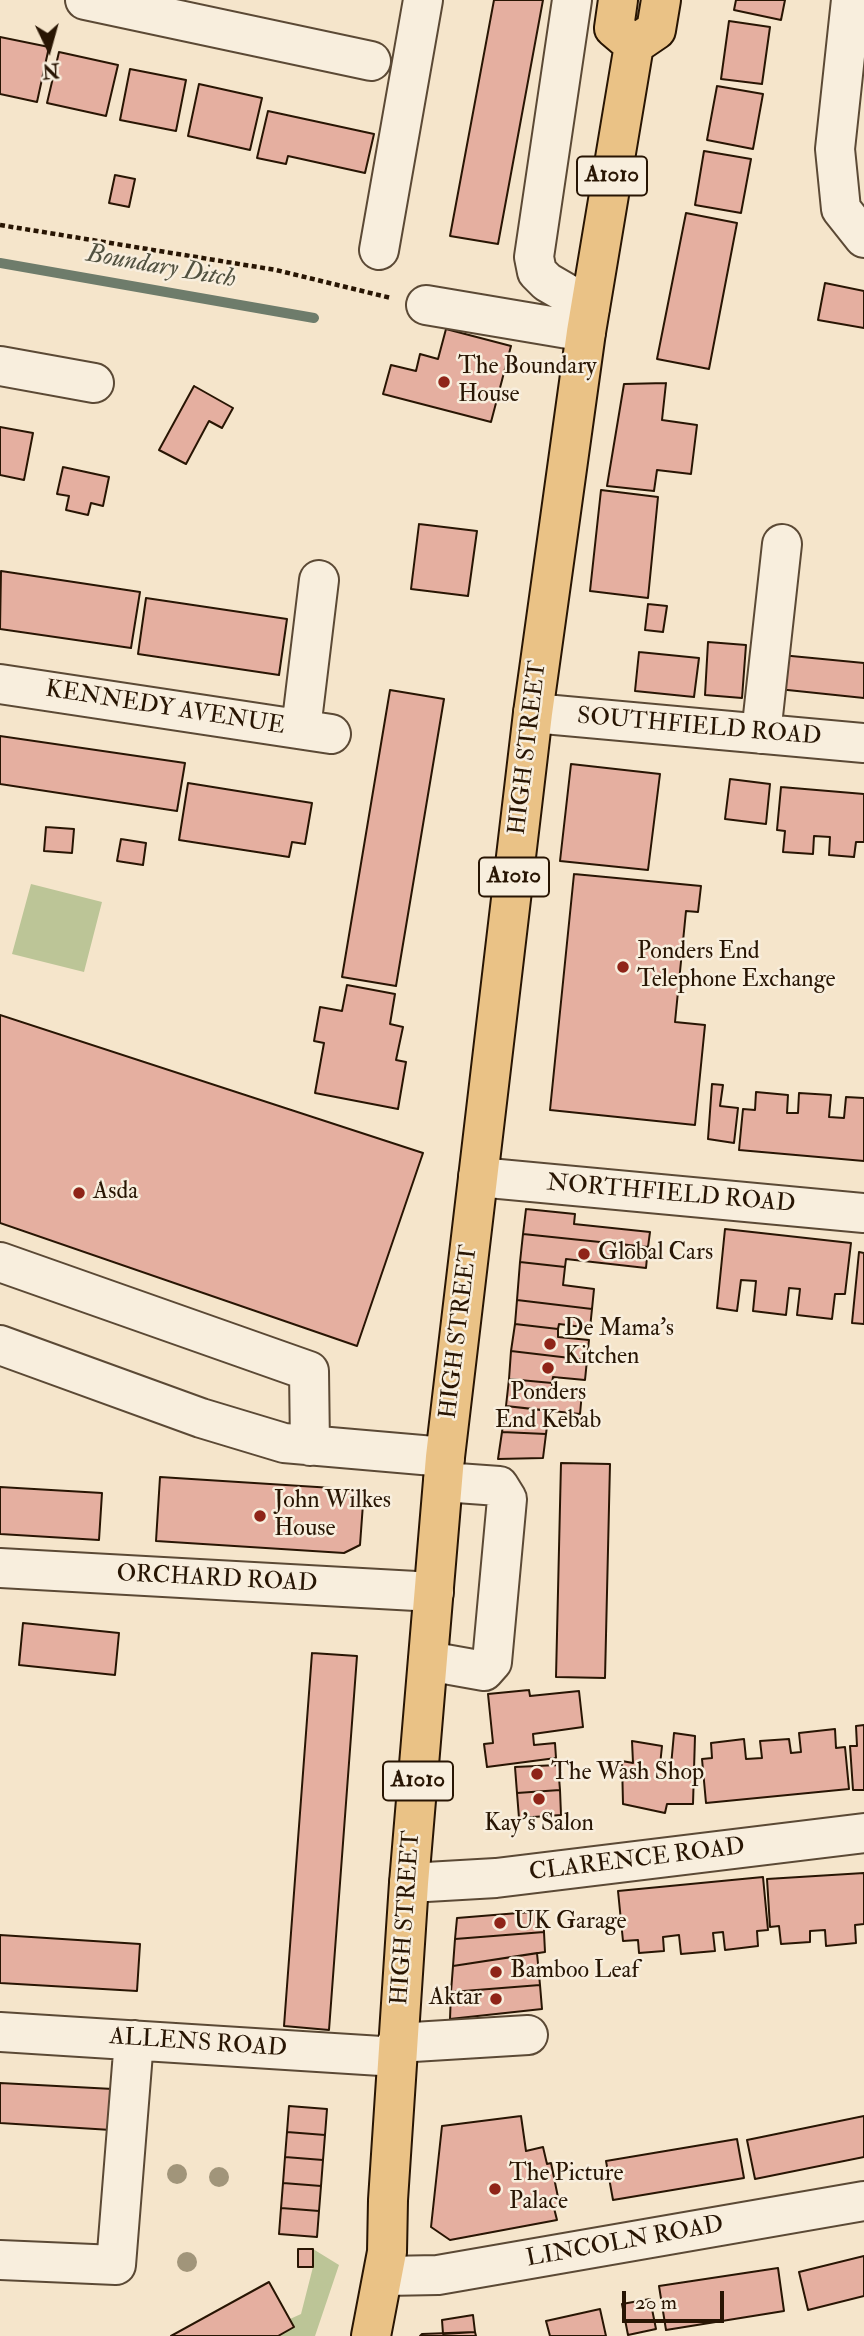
<!DOCTYPE html>
<html>
<head>
<meta charset="utf-8">
<style>
  body { margin:0 }
  #map { position:relative; width:864px; height:2336px; overflow:hidden; background:#f5e5cb; font-family:"IM FELL Double Pica",serif }
  canvas { display:block }
  .north { position:absolute; left:14px; top:14px; width:70px; height:70px; -webkit-text-stroke:5px #f8eedd; paint-order:stroke; rotate:175deg; font-size:19px; font-weight:700; line-height:28px; text-align:center; color:#281503 }
  .north::after { content:''; display:block; margin:auto; width:24px; height:32px; background:#281503; clip-path:polygon(50% 0,100% 100%,50% 72%,0 100%) }
  .scale { position:absolute; left:622px; top:2291px; width:102px; height:32px; box-sizing:border-box; border:4px solid #281503; border-top:0; padding-left:9px; font-size:21px; line-height:24px; white-space:nowrap; color:#281503; -webkit-text-stroke:5px #f8eedd; paint-order:stroke }
</style>
</head>
<body>
<div id="map">
<canvas width="864" height="2336"></canvas>
<div class="north">N</div>
<div class="scale">20 m</div>
</div>
<script>
const ctx = document.querySelector('canvas').getContext('2d');
ctx.lineJoin = 'round';
function fillPath(path, color) {
  ctx.fillStyle = color;
  ctx.fill(path, 'evenodd');
}
function toPath(rows) {
  const path = new Path2D();
  for (const r of rows) {
    path.moveTo(r[0], r[1]);
    for (let i = 2; i < r.length; i += 2) path.lineTo(r[i], r[i + 1]);
  }
  return path;
}
function strokePath(path, color, width, dash) {
  ctx.strokeStyle = color;
  ctx.lineWidth = width;
  ctx.lineCap = dash ? 'butt' : 'round';
  ctx.setLineDash(dash || []);
  ctx.stroke(path);
}
function drawText(font, color, halo, rows, align = 'center') {
  ctx.font = font + ' "IM FELL Double Pica",serif';
  ctx.lineWidth = 5;
  ctx.setLineDash([]);
  ctx.textBaseline = 'middle';
  ctx.strokeStyle = halo;
  ctx.fillStyle = color;
  for (const [text, x, y, turn = 0] of rows) {
    ctx.save();
    ctx.translate(x, y);
    ctx.rotate((+turn || 0) * Math.PI / 180);
    ctx.textAlign = isNaN(turn) ? turn : align;
    if (halo) ctx.strokeText(text, 0, 0);
    ctx.fillText(text, 0, 0);
    ctx.restore();
  }
}
fillPath(toPath([
  [31,884,102,902,84,972,12,954],
  [313,2249,339,2265,315,2336,278,2336,294,2327,290,2319,301,2314,313,2267]
]), '#bcc597');
strokePath(toPath([
  [0,263,314,318]
]), '#6e7c6b', 10);
const building = toPath([
  [494,0,543,0,498,244,450,236,494,0],
  [736,0,785,0,781,20,734,10,736,0],
  [729,21,770,27,762,84,721,79,729,21],
  [0,37,49,47,37,102,0,94,0,37],
  [59,52,118,65,106,116,47,103,59,52],
  [130,69,186,80,176,131,120,120,130,69],
  [199,84,262,98,250,150,188,136,199,84],
  [717,86,763,94,753,149,707,140,717,86],
  [268,111,374,134,365,173,288,156,286,164,257,158,268,111],
  [704,151,751,159,741,213,695,205,704,151],
  [115,175,135,179,129,207,109,203,115,175],
  [686,213,737,223,709,369,657,359,686,213],
  [825,283,864,291,864,328,818,320,825,283],
  [446,329,511,346,491,422,383,394,391,365,416,371,420,354,438,359,446,329],
  [666,383,662,420,697,425,691,474,657,470,654,491,607,486,624,384,666,383],
  [194,386,233,408,222,428,209,421,186,464,159,450,194,386],
  [0,427,33,433,24,480,0,475,0,427],
  [63,467,109,477,103,506,91,503,88,515,66,510,69,496,57,494,63,467],
  [601,490,658,497,648,598,590,591,601,490],
  [419,524,477,531,468,596,411,589,419,524],
  [1,571,140,592,131,648,0,629,1,571],
  [146,598,287,619,279,675,138,654,146,598],
  [648,604,667,606,663,632,645,630,648,604],
  [708,642,746,645,742,698,705,695,708,642],
  [639,652,699,658,694,697,635,691,639,652],
  [781,655,864,663,864,698,778,689,781,655],
  [390,690,444,699,396,986,342,977,390,690],
  [0,736,185,763,177,811,0,784,0,736],
  [571,764,660,774,648,870,560,861,571,764],
  [730,779,770,784,766,824,725,819,730,779],
  [188,783,312,803,305,844,292,842,289,857,179,840,188,783],
  [781,787,864,794,864,842,856,842,854,857,829,855,830,837,814,836,813,854,783,852,785,831,777,830,781,787],
  [46,827,74,829,72,853,44,851,46,827],
  [121,839,146,843,143,865,117,861,121,839],
  [574,874,701,886,698,912,686,911,675,1022,705,1025,695,1125,550,1110,574,874],
  [347,985,395,994,390,1024,403,1027,396,1060,406,1062,398,1109,315,1093,324,1043,314,1041,320,1007,342,1011,347,985],
  [0,1015,423,1153,357,1346,0,1223,0,1015],
  [712,1084,723,1085,720,1106,738,1108,734,1143,708,1139,712,1084],
  [756,1092,788,1095,787,1113,798,1113,799,1093,831,1095,829,1117,844,1118,846,1097,864,1098,864,1161,739,1150,743,1109,755,1110,756,1092],
  [526,1209,575,1214,574,1224,650,1232,648,1247,523,1234,526,1209],
  [725,1229,851,1243,845,1294,835,1294,832,1319,797,1315,800,1289,789,1288,786,1315,753,1311,756,1281,741,1280,737,1311,717,1308,725,1229],
  [523,1234,648,1247,646,1268,566,1259,565,1267,520,1262,523,1234],
  [859,1252,864,1253,864,1324,852,1323,859,1252],
  [520,1262,565,1267,563,1285,594,1289,592,1309,517,1300,520,1262],
  [517,1300,592,1309,590,1328,559,1324,558,1329,515,1324,517,1300],
  [515,1324,558,1329,558,1337,589,1340,587,1360,511,1351,515,1324],
  [511,1351,587,1360,585,1380,553,1377,552,1383,509,1379,511,1351],
  [509,1379,552,1383,552,1389,582,1392,580,1414,506,1406,509,1379],
  [506,1406,549,1411,546,1434,502,1432,506,1406],
  [502,1432,546,1434,543,1458,498,1459,502,1432],
  [561,1463,610,1464,605,1678,556,1677,561,1463],
  [160,1477,364,1490,360,1545,344,1553,156,1541,160,1477],
  [0,1487,102,1493,99,1540,0,1534,0,1487],
  [23,1623,119,1633,115,1675,19,1665,23,1623],
  [312,1653,357,1656,329,2030,284,2026,312,1653],
  [529,1690,530,1696,579,1691,583,1727,533,1734,534,1745,555,1743,556,1758,487,1767,484,1744,493,1743,488,1694,529,1690],
  [864,1725,864,1790,853,1790,850,1746,857,1746,856,1726,864,1725],
  [835,1729,836,1748,845,1747,849,1789,706,1803,702,1759,712,1758,711,1743,744,1739,746,1759,762,1758,760,1741,789,1739,791,1753,801,1752,799,1733,835,1729],
  [674,1733,695,1736,693,1804,667,1804,665,1813,623,1804,622,1761,633,1763,632,1741,662,1746,660,1765,671,1766,674,1733],
  [558,1765,560,1790,517,1793,515,1767,558,1765],
  [560,1790,561,1815,519,1818,517,1793,560,1790],
  [864,1873,864,1924,855,1925,856,1943,826,1946,825,1930,810,1931,810,1942,781,1944,779,1926,770,1927,767,1879,864,1873],
  [763,1877,768,1930,757,1931,758,1946,725,1950,723,1932,713,1933,715,1951,681,1954,679,1935,663,1937,664,1951,639,1953,638,1940,623,1941,618,1891,763,1877],
  [543,1911,544,1932,455,1939,457,1918,543,1911],
  [544,1932,545,1952,453,1966,455,1939,544,1932],
  [0,1935,140,1944,137,1991,0,1983,0,1935],
  [537,1953,540,1985,451,1992,453,1966,537,1953],
  [540,1985,542,2009,450,2019,451,1992,540,1985],
  [0,2083,113,2089,111,2130,0,2123,0,2083],
  [289,2106,327,2109,325,2135,287,2132,289,2106],
  [521,2116,526,2151,543,2147,547,2164,551,2163,560,2207,554,2208,557,2220,450,2240,431,2227,442,2126,521,2116],
  [864,2116,864,2157,755,2179,747,2140,864,2116],
  [287,2132,325,2135,323,2160,285,2157,287,2132],
  [737,2139,744,2178,613,2200,606,2161,737,2139],
  [285,2157,323,2160,321,2186,283,2183,285,2157],
  [283,2183,321,2186,319,2211,281,2208,283,2183],
  [281,2208,319,2211,317,2237,279,2234,281,2208],
  [298,2249,313,2249,313,2267,298,2267,298,2249],
  [864,2256,864,2296,808,2310,799,2272,864,2256],
  [778,2268,784,2311,666,2330,659,2286,778,2268],
  [269,2282,294,2327,278,2336,171,2336,269,2282],
  [650,2299,656,2329,628,2335,622,2304,650,2299],
  [600,2309,606,2336,550,2336,546,2321,600,2309],
  [473,2315,475,2332,443,2334,442,2320,473,2315],
  [475,2332,476,2336,420,2336,422,2334,475,2332]
]);
fillPath(building, '#e5afa0');
strokePath(building, '#281503', 2);
const minor = toPath([
  [85,0,371,61],
  [572,0,534,257,537,272,547,282,590,307],
  [851,0,835,149,841,209,864,238],
  [379,250,423,0],
  [426,305,586,332],
  [0,366,94,383],
  [0,684,331,734],
  [533,713,864,743],
  [301,729,319,580],
  [761,734,782,544],
  [478,1177,864,1213],
  [0,1262,309,1371,310,1446],
  [0,1345,201,1418,284,1443,445,1457],
  [0,1568,434,1592],
  [428,1661,484,1671,492,1662,507,1499,499,1486,443,1482],
  [409,1883,496,1878,864,1833],
  [0,2032,397,2057],
  [397,2043,528,2035],
  [0,2260,116,2265,134,2040],
  [385,2276,438,2275,864,2201]
]);
const major = toPath([
  [618,0,614,28,634,45],
  [371,2336,387,2252,388,2200,409,1883,445,1457,533,713,586,332,634,45,656,30,661,0]
]);
strokePath(minor, '#5b4935', 42);
strokePath(major, '#281503', 42);
strokePath(toPath([
  [0,225,276,270,391,298]
]), '#281503', 4.5, [5, 3.5]);
strokePath(minor, '#f8eedd', 38);
strokePath(major, '#eac286', 38);
ctx.fillStyle = '#a1957a';
for (const [x, y] of [
  [177,2174],
  [219,2177],
  [187,2262]
]) {
  ctx.beginPath();
  ctx.arc(x, y, 10, 0, 2 * Math.PI);
  ctx.fill();
}
for (const [x, y, r, color] of [
  [444,382,7,"#8f2418"],
  [623,967,7,"#8f2418"],
  [79,1193,7,"#8f2418"],
  [584,1254,7,"#8f2418"],
  [550,1344,7,"#8f2418"],
  [548,1368,7,"#8f2418"],
  [260,1516,7,"#8f2418"],
  [537,1774,7,"#8f2418"],
  [539,1799,7,"#8f2418"],
  [500,1923,7,"#8f2418"],
  [496,1972,7,"#8f2418"],
  [496,1999,7,"#8f2418"],
  [495,2189,7,"#8f2418"]
]) {
  const dot = new Path2D();
  dot.arc(x, y, r, 0, 2 * Math.PI);
  ctx.fillStyle = color;
  ctx.fill(dot);
  strokePath(dot, '#f8eedd', 2.5);
}
for (const [x, y, w] of [
  [612,176,70],
  [514,877,70],
  [418,1781,70]
]) {
  const box = new Path2D();
  box.roundRect(x - w / 2, y - 19.5, w, 39, 5);
  ctx.fillStyle = '#f8eedd';
  ctx.fill(box);
  strokePath(box, '#281503', 2);
}
drawText('bold 23px', '#281503', null, [
  ["A1010",612,176],
  ["A1010",514,877],
  ["A1010",418,1781]
]);
drawText('24px', '#281503', '#f8eedd', [
  ["The Boundary",458,368],
  ["House",458,396],
  ["Ponders End",637,953],
  ["Telephone Exchange",637,981],
  ["Asda",93,1193],
  ["Global Cars",598,1254],
  ["De Mama's",564,1330],
  ["Kitchen",564,1358],
  ["Ponders",548,1394,"center"],
  ["End Kebab",548,1422,"center"],
  ["John Wilkes",274,1502],
  ["House",274,1530],
  ["The Wash Shop",551,1774],
  ["Kay's Salon",539,1825,"center"],
  ["UK Garage",514,1923],
  ["Bamboo Leaf",510,1972],
  ["Aktar",482,1999,"right"],
  ["The Picture",509,2175],
  ["Palace",509,2203]
], 'left');
drawText('24px', '#281503', '#f8eedd', [
  ["KENNEDY AVENUE",165,709,9],
  ["SOUTHFIELD ROAD",699,728,5],
  ["HIGH STREET",529,748,-83],
  ["NORTHFIELD ROAD",671,1195,5],
  ["HIGH STREET",460,1332,-83],
  ["ORCHARD ROAD",217,1580,3],
  ["CLARENCE ROAD",637,1861,-7],
  ["HIGH STREET",407,1918,-86],
  ["ALLENS ROAD",198,2044,4],
  ["LINCOLN ROAD",625,2243,-10]
]);
drawText('italic 26px', '#515140', '#f8eedd', [
  ["Boundary Ditch",161,268,10]
]);
</script>
</body>
</html>
